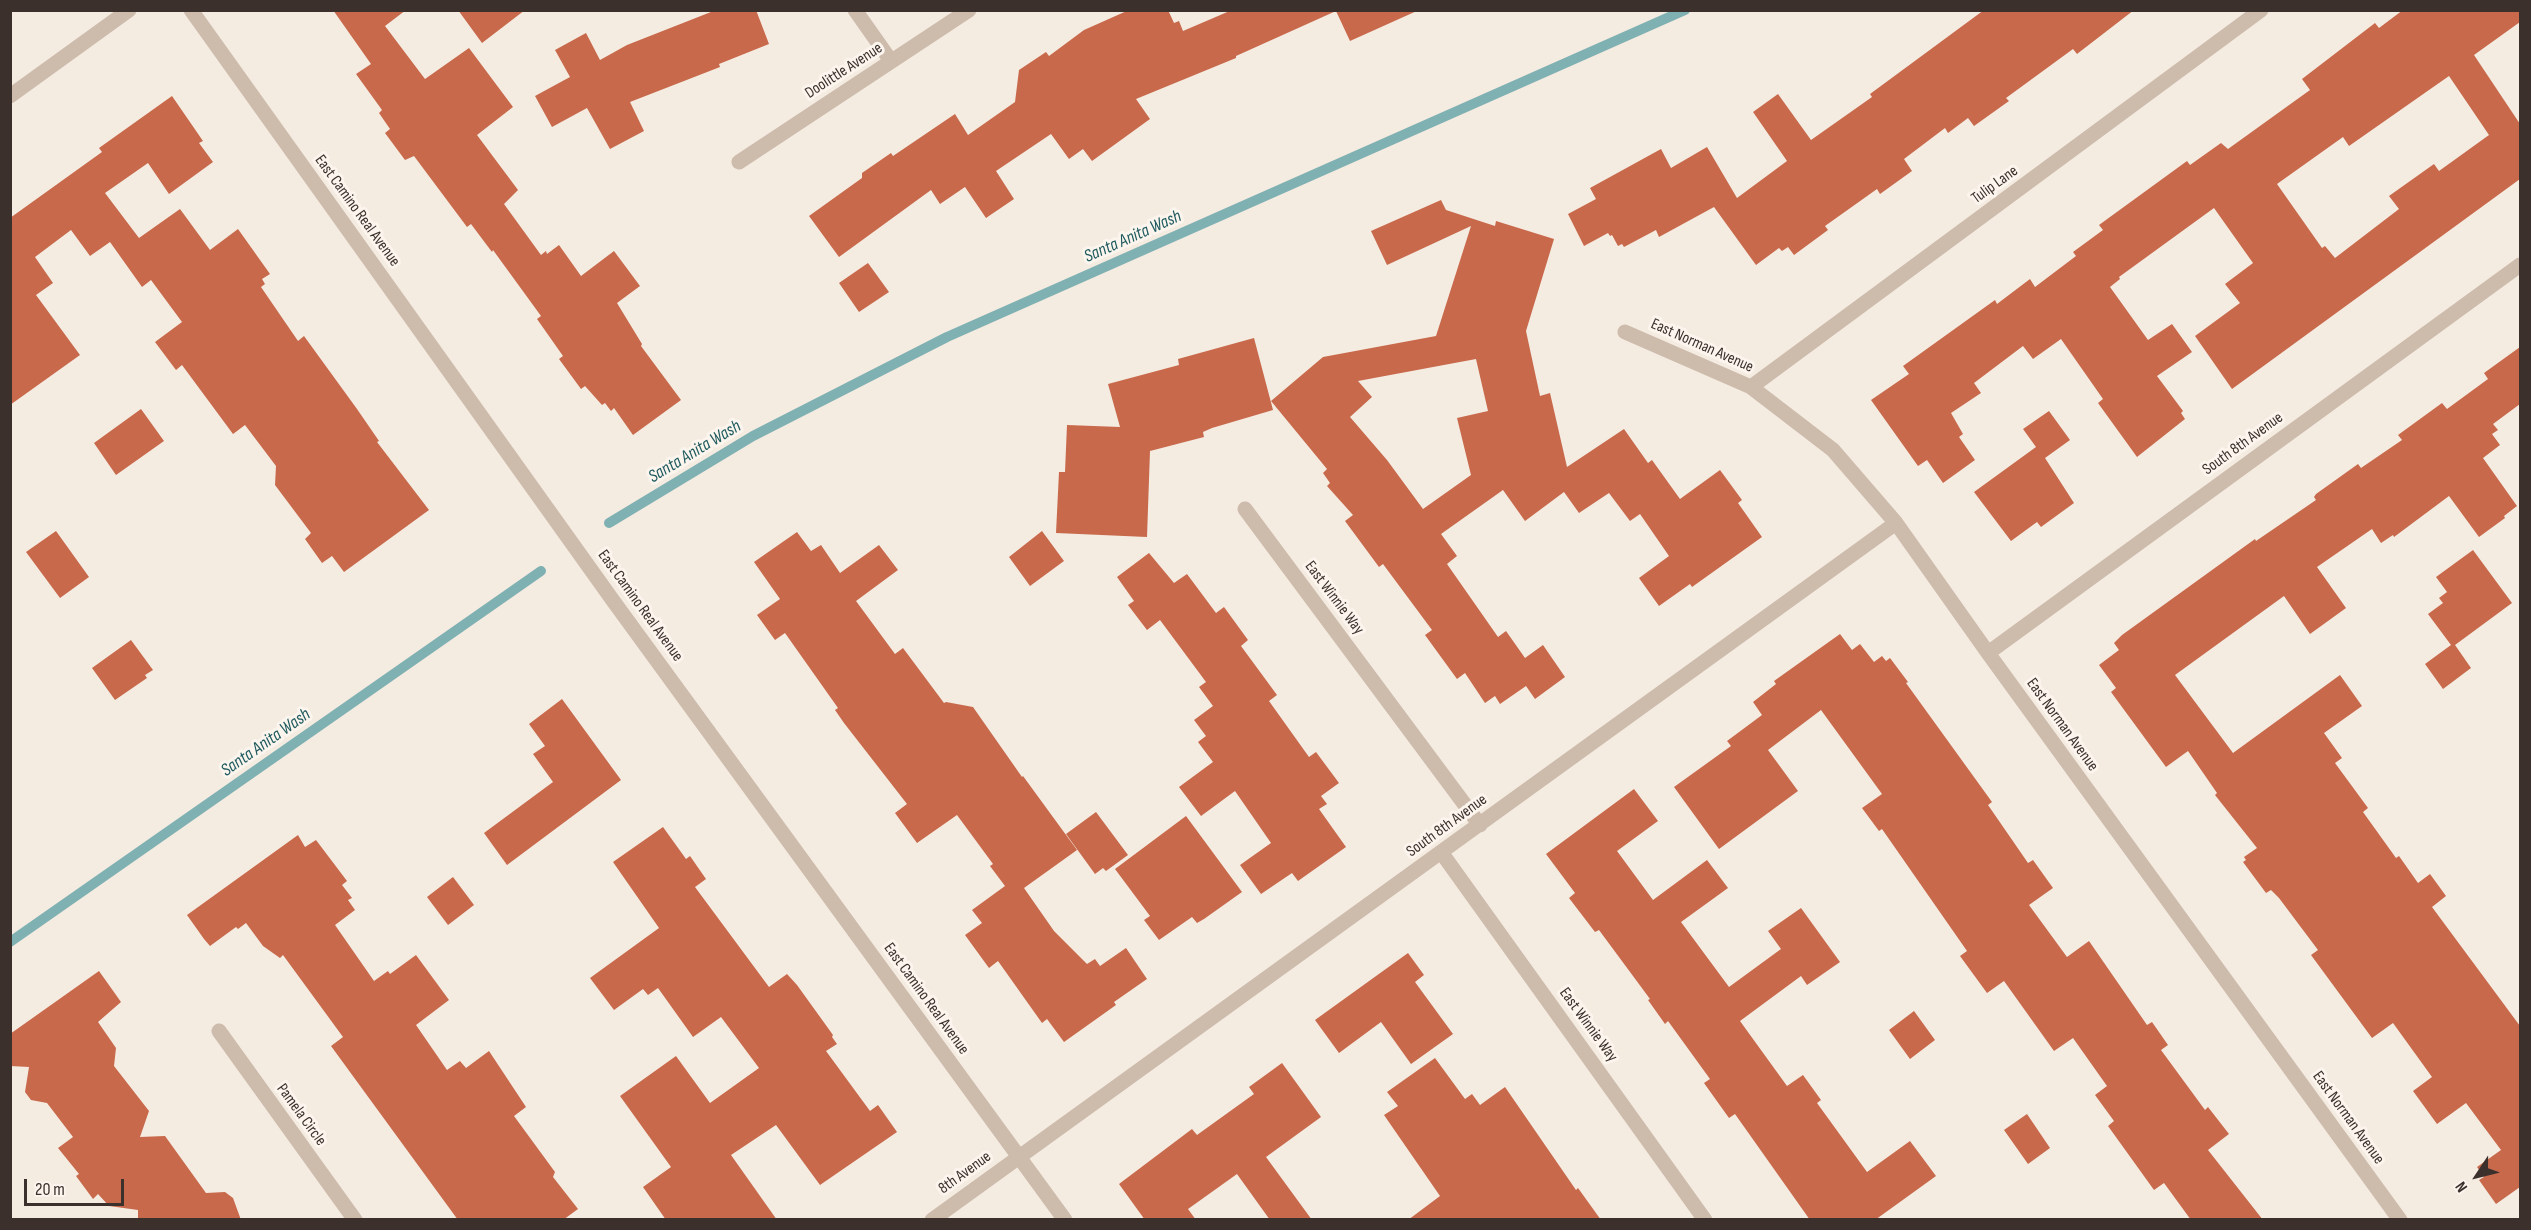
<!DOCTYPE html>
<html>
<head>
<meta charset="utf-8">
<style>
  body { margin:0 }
  #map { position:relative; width:2531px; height:1230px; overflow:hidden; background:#f4ebe1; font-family:"Sofia Sans Condensed",sans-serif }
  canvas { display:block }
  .frame { position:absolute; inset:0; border:12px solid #3b302b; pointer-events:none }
  .north { position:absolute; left:2447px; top:1146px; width:60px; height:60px; -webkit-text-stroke:4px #fbf5ee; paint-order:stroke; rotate:235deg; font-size:16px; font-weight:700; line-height:24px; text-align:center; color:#3b302b }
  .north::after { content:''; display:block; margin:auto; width:21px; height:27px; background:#3b302b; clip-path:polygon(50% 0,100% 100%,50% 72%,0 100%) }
  .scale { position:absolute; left:24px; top:1179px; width:100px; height:27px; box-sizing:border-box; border:3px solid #3b302b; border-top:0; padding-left:8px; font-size:18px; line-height:21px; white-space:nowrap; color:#3b302b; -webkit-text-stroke:4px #fbf5ee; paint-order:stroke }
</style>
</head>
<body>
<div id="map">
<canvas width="2531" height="1230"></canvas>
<div class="frame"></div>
<div class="north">N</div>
<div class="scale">20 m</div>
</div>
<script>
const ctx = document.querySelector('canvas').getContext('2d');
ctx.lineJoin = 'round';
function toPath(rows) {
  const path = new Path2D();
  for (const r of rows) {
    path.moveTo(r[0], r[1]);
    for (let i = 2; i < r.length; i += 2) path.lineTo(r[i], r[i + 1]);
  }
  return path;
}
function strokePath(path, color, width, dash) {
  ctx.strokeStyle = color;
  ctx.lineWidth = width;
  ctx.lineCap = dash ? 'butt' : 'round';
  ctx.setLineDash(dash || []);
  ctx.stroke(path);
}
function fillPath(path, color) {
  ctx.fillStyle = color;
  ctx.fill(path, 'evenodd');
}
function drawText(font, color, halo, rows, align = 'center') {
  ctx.font = font + ' "Sofia Sans Condensed",sans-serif';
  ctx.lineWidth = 6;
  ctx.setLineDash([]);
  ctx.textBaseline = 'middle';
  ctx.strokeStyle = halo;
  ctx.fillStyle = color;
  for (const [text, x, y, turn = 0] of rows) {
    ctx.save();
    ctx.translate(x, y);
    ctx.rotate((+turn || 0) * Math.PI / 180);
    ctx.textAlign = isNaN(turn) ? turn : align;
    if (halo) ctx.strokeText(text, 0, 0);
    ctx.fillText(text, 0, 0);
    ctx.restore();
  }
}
strokePath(toPath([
  [609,523,753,436,947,337,1685,10],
  [10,942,541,571]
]), '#7fb0b2', 10);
fillPath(toPath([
  [333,10,406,10,385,26,425,79,469,48,513,107,477,135,518,190,504,204,541,255,546,251,547,254,559,245,581,276,614,251,640,286,617,303,642,344,641,346,681,400,633,435,614,408,611,411,605,403,602,405,585,386,581,389,559,359,563,356,537,319,541,316,493,250,492,252,471,224,467,227,414,156,405,160,385,133,390,129,379,113,382,110,356,74,371,64],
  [458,10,525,10,482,43],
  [716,10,756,10,769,44,719,64,720,67,630,102,644,131,610,149,587,108,552,127,535,96,570,77,555,50,586,33,600,60,627,45],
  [1129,10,1168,10,1174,23,1179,21,1183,31,1232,10,1419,10,1350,41,1336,11,1236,56,1236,58,1136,99,1150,119,1092,161,1083,149,1069,159,1051,134,996,171,1014,199,986,218,965,187,940,204,931,190,839,257,809,216,862,178,862,173,891,153,893,156,955,114,968,135,1015,102,1019,70,1046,52,1049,56,1084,30],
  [1984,10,2134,10,2077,54,2073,49,2006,98,2009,101,1974,126,1968,118,1948,133,1945,128,1904,159,1912,171,1880,194,1877,189,1825,226,1828,230,1794,255,1788,247,1782,251,1779,248,1756,265,1714,207,1659,237,1656,230,1624,247,1622,244,1618,246,1612,235,1610,236,1608,233,1584,246,1568,214,1596,199,1590,188,1661,149,1671,168,1707,147,1737,198,1787,161,1753,112,1778,94,1811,140,1872,97,1870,94],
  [2403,10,2520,10,2520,22,2474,55,2520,124,2520,179,2232,389,2195,336,2240,303,2225,284,2253,263,2214,208,2119,277,2120,279,2110,287,2148,340,2172,324,2192,352,2157,376,2183,411,2181,413,2185,419,2137,457,2098,403,2103,399,2061,339,2033,359,2023,346,1974,383,1981,393,1951,413,1963,434,1959,437,1975,460,1943,483,1927,460,1918,466,1871,400,1909,374,1903,366,1995,300,1997,304,2030,279,2035,287,2076,256,2073,252,2103,230,2099,225,2187,161,2190,165,2221,143,2228,149,2310,90,2302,79,2375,23,2379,28],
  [2449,76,2489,135,2439,171,2434,164,2389,196,2399,209,2335,258,2325,246,2322,248,2277,184,2343,137,2349,146],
  [172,96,203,141,199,143,213,162,169,194,148,163,105,193,139,238,180,209,210,250,238,229,270,274,262,279,265,284,261,287,298,341,304,336,357,409,379,441,377,442,429,510,344,572,332,556,322,563,305,539,311,533,275,485,276,466,245,425,233,434,182,365,176,370,155,342,182,322,151,280,142,287,110,242,90,256,71,230,35,257,53,283,36,295,80,355,10,405,10,218,102,152,99,148],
  [1441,200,1446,210,1495,226,1496,221,1554,239,1526,331,1540,396,1550,393,1567,467,1624,429,1648,463,1652,460,1680,499,1720,470,1742,500,1738,503,1762,537,1692,587,1690,584,1659,606,1639,578,1669,556,1640,514,1630,521,1609,493,1579,513,1564,492,1525,521,1503,490,1441,534,1457,556,1447,564,1498,637,1506,631,1525,658,1543,645,1565,677,1535,699,1526,686,1500,704,1495,696,1485,703,1465,673,1457,679,1425,635,1432,630,1383,564,1379,567,1345,521,1353,515,1327,486,1330,483,1323,473,1327,469,1271,401,1323,357,1436,336,1471,226,1387,265,1371,231],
  [1476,359,1488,411,1457,418,1471,475,1423,509,1387,460,1350,417,1372,397,1358,381],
  [868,263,889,292,859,312,839,283],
  [1254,338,1273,410,1212,428,1203,432,1204,437,1150,451,1147,537,1056,533,1059,472,1065,472,1067,425,1120,427,1108,384,1179,365,1178,359],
  [2520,347,2520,404,2493,424,2498,430,2492,434,2500,445,2483,458,2517,506,2504,516,2505,518,2479,537,2449,496,2394,537,2393,535,2381,543,2372,529,2317,567,2346,608,2310,634,2284,596,2175,675,2233,753,2340,675,2362,706,2324,733,2342,758,2335,763,2368,808,2363,812,2396,858,2399,856,2418,883,2430,874,2446,896,2432,907,2520,1026,2520,1187,2496,1204,2479,1180,2484,1177,2477,1167,2501,1150,2466,1103,2437,1124,2413,1091,2432,1077,2393,1023,2372,1038,2311,955,2318,950,2279,898,2271,890,2266,893,2243,862,2246,860,2244,857,2257,848,2215,795,2217,793,2188,751,2166,767,2111,692,2116,688,2099,665,2119,650,2114,643,2122,635,2255,539,2256,541,2316,500,2314,497,2316,494,2358,464,2361,468,2402,440,2398,435,2442,403,2447,409,2488,379,2484,373],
  [141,409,164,441,116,475,94,443],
  [2049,411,2070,440,2045,458,2074,503,2041,527,2037,522,2011,541,1974,492,2036,447,2023,429],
  [56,531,89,577,60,598,26,552],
  [1042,531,1064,561,1030,586,1009,557],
  [797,532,811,551,821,545,840,573,879,545,898,570,856,601,895,654,903,648,944,703,946,702,973,707,1022,777,1023,776,1077,850,1024,888,1054,931,1087,964,1095,959,1100,966,1126,948,1147,979,1114,1002,1116,1005,1064,1042,1047,1019,1042,1023,998,961,989,968,965,935,982,923,972,910,1005,886,990,866,993,864,957,815,917,843,895,813,907,804,844,723,835,710,838,708,785,633,775,640,757,615,780,599,754,562],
  [2473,550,2512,603,2455,645,2471,668,2443,689,2425,664,2451,645,2428,614,2443,603,2439,598,2447,592,2436,577],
  [1149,553,1174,583,1187,574,1216,613,1224,607,1248,640,1241,646,1277,695,1269,701,1309,757,1316,752,1339,783,1321,796,1327,804,1319,809,1346,847,1298,881,1292,873,1261,894,1240,865,1271,843,1235,791,1201,816,1179,787,1213,762,1198,742,1206,736,1194,720,1213,706,1199,687,1206,682,1160,620,1147,630,1128,605,1134,601,1117,577],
  [1840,634,1852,650,1860,644,1874,662,1882,656,1886,661,1890,658,1908,682,1906,683,1992,802,1988,805,2028,863,2033,860,2053,888,2029,905,2067,957,2089,941,2147,1025,2152,1022,2168,1045,2161,1050,2205,1110,2208,1107,2229,1134,2208,1150,2263,1220,2191,1220,2164,1183,2154,1190,2108,1126,2114,1121,2095,1095,2107,1086,2073,1038,2054,1051,2004,981,1987,993,1960,956,1967,951,1882,829,1879,831,1862,808,1882,794,1821,710,1768,750,1798,791,1719,849,1674,787,1731,746,1727,741,1762,715,1753,702,1776,684,1774,681],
  [131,640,153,670,145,675,147,678,115,700,92,668],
  [562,699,621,780,507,865,484,833,553,782,533,754,545,746,529,724],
  [1634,789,1658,821,1617,851,1653,900,1707,860,1728,888,1681,922,1729,987,1781,949,1768,931,1801,908,1840,962,1807,985,1801,976,1740,1021,1787,1086,1803,1075,1821,1100,1817,1103,1867,1172,1910,1141,1936,1176,1875,1220,1810,1220,1735,1114,1729,1118,1704,1083,1710,1079,1668,1021,1665,1024,1648,1000,1650,999,1599,930,1595,932,1569,898,1575,893,1546,854],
  [1096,812,1128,855,1106,871,1103,868,1095,874,1066,834],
  [1186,816,1242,892,1204,919,1197,923,1192,917,1159,940,1144,920,1150,916,1115,869],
  [663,827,686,859,690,856,706,879,695,887,769,987,787,974,797,985,833,1035,832,1037,837,1044,826,1051,870,1111,878,1105,897,1132,820,1185,776,1125,731,1155,777,1220,666,1220,643,1187,671,1167,620,1096,676,1056,710,1103,759,1068,721,1017,693,1037,658,988,648,995,643,989,614,1010,590,978,659,928,613,862],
  [298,835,305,847,316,840,347,881,342,885,352,898,348,900,355,910,335,925,374,981,388,971,390,974,416,955,449,1000,416,1025,447,1070,460,1061,466,1068,489,1051,526,1107,514,1116,555,1172,553,1177,578,1209,563,1220,458,1220,331,1046,343,1037,283,955,280,958,263,946,246,923,238,929,236,927,210,946,204,939,187,915],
  [453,877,474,905,448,925,427,897],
  [1408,953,1424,975,1415,982,1453,1034,1411,1064,1381,1022,1339,1053,1315,1020],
  [99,971,121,1002,98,1022,116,1048,114,1066,149,1111,140,1137,165,1136,206,1193,225,1192,233,1198,241,1220,138,1220,138,1210,109,1206,98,1194,93,1199,76,1176,79,1174,58,1148,73,1137,47,1103,31,1100,25,1092,29,1067,10,1066,10,1034],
  [1914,1011,1935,1040,1910,1059,1889,1030],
  [1435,1058,1465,1099,1472,1094,1480,1105,1505,1087,1576,1190,1578,1188,1601,1220,1408,1220,1440,1196,1384,1115,1398,1106,1387,1092],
  [1282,1063,1321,1117,1266,1157,1312,1220,1270,1220,1237,1174,1188,1209,1196,1220,1145,1220,1119,1184,1192,1129,1197,1135,1254,1094,1249,1087],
  [2027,1114,2050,1148,2028,1164,2004,1130]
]), '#c8694b');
strokePath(toPath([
  [191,10,614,602,1065,1220],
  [855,10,891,61],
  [10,96,129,10],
  [739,162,969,10],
  [1625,332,1751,387,1833,450,1896,523,1988,653,2400,1220],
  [1751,387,2261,10],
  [1245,509,1480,825],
  [1988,653,2520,265],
  [1441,852,1705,1220],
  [219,1031,355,1220],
  [932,1220,1896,523]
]), '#cdbbac', 15);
drawText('16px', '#3b302b', '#fbf5ee', [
  ["Doolittle Avenue",844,71,-33],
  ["Tulip Lane",1995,185,-36],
  ["East Camino Real Avenue",357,211,54],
  ["East Norman Avenue",1702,346,24],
  ["South 8th Avenue",2243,444,-36],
  ["East Winnie Way",1334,598,53],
  ["East Camino Real Avenue",640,606,54],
  ["East Norman Avenue",2062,725,54],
  ["South 8th Avenue",1447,826,-36],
  ["East Camino Real Avenue",926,999,54],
  ["East Winnie Way",1588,1025,54],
  ["Pamela Circle",301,1115,54],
  ["East Norman Avenue",2348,1118,54],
  ["8th Avenue",965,1173,-36]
]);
drawText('italic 18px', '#1f5a5e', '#fbf5ee', [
  ["Santa Anita Wash",1133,237,-24],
  ["Santa Anita Wash",695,452,-31],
  ["Santa Anita Wash",266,743,-35]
]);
</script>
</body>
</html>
